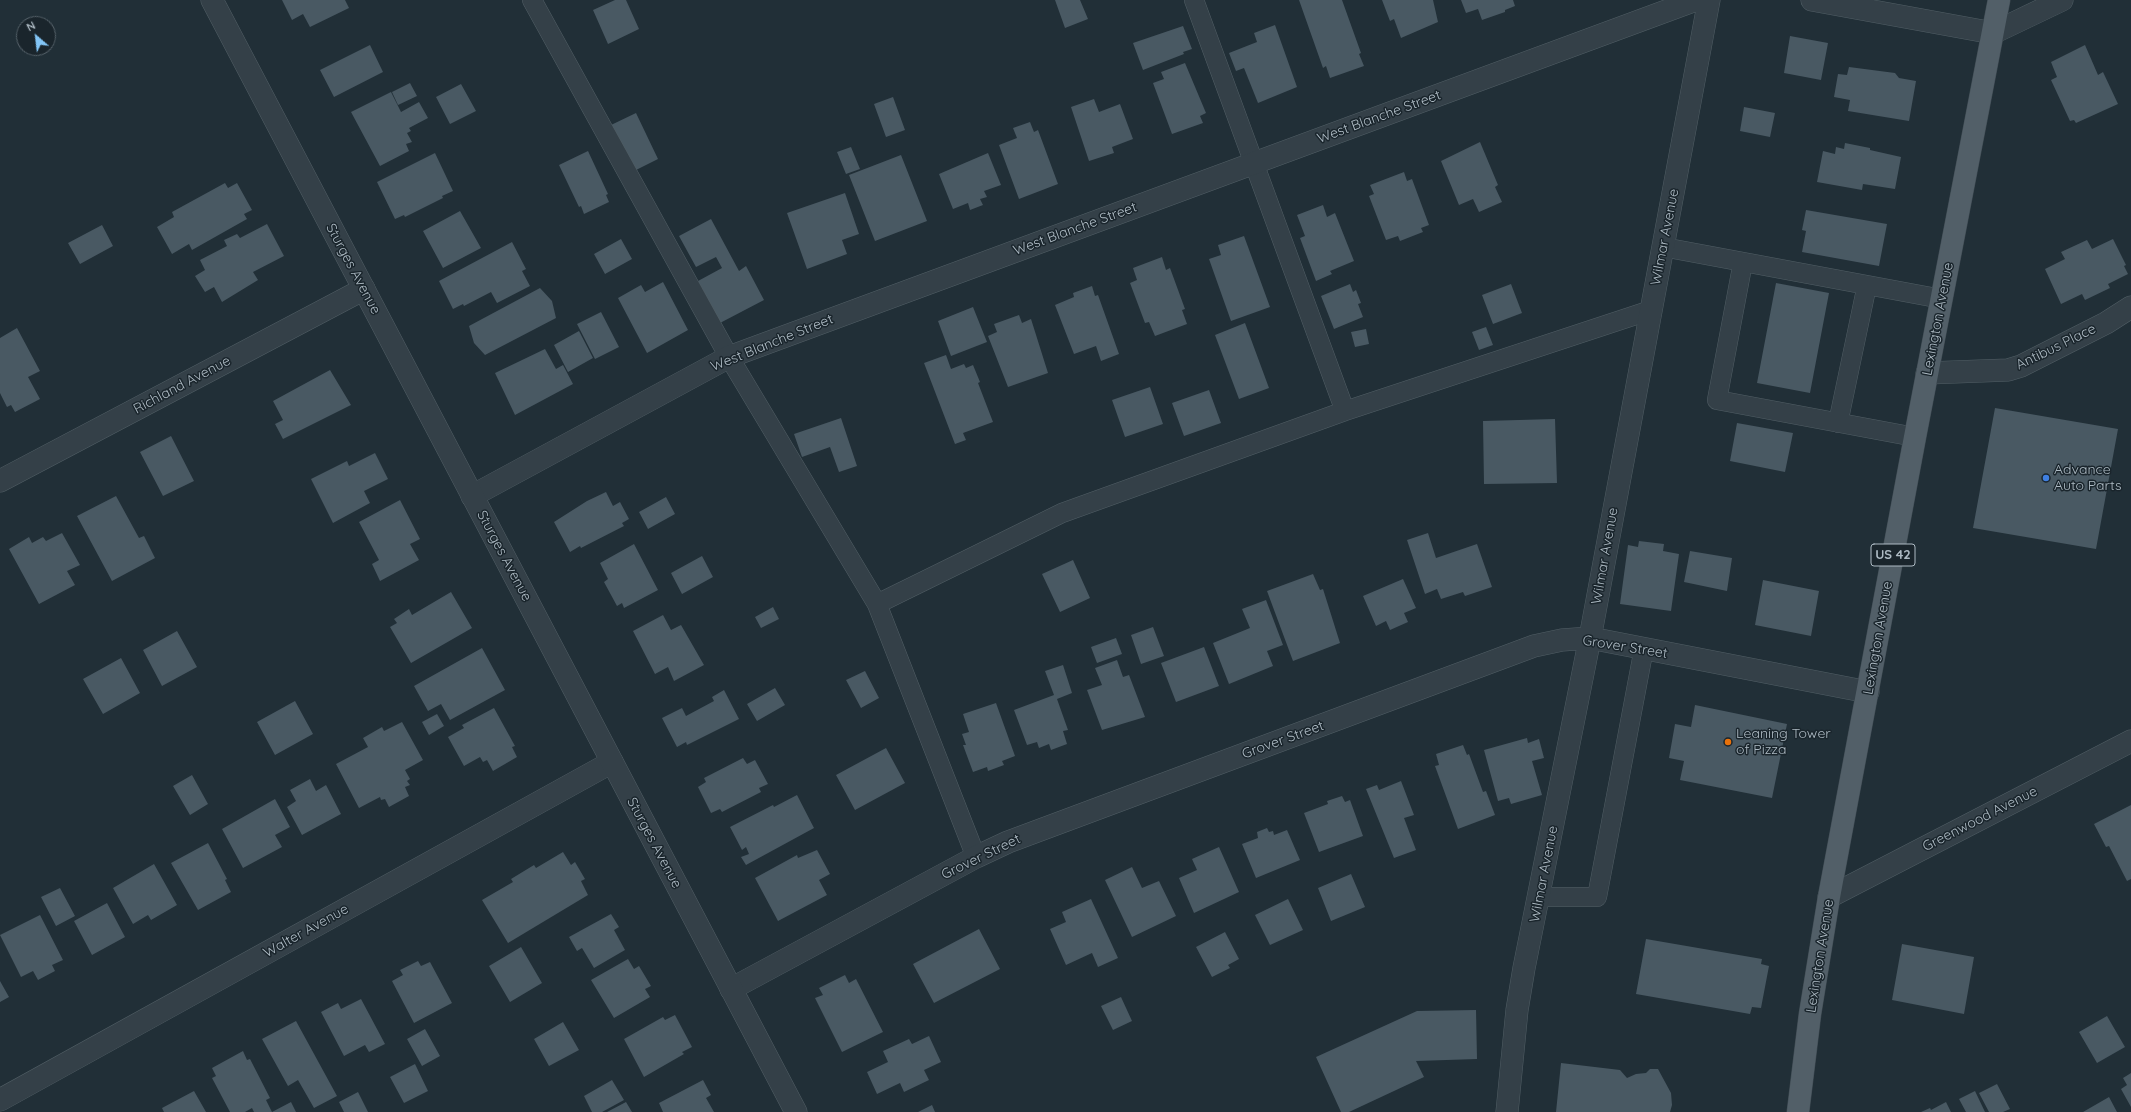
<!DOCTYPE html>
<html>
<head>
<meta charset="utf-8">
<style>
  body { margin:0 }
  #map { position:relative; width:2131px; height:1112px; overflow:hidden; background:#212f37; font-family:Quicksand,sans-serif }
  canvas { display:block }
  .north { position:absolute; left:16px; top:16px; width:40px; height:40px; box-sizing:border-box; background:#1a252c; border:1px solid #556169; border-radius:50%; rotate:332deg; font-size:11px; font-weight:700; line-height:16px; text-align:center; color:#aebbc4 }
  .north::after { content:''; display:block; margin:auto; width:14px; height:18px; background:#82c5f6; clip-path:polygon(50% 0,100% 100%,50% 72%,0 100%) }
</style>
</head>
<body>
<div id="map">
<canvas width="2131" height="1112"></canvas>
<div class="north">N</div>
</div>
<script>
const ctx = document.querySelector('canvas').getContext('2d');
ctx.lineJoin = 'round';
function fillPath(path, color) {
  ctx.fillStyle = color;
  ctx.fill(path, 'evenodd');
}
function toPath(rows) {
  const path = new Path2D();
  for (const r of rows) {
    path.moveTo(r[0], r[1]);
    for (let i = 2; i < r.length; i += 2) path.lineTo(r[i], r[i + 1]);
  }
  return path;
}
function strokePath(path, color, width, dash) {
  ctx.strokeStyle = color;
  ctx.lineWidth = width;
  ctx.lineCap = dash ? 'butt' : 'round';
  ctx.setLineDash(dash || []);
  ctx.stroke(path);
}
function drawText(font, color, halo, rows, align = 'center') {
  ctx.font = font + ' Quicksand,sans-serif';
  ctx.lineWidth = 3;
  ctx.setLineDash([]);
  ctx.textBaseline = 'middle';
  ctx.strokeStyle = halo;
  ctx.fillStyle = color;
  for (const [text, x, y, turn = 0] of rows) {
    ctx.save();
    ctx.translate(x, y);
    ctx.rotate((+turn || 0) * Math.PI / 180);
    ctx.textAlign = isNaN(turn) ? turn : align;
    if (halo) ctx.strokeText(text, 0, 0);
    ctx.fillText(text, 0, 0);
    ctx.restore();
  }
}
fillPath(toPath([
  [282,0,345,0,349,8,310,27,303,14,292,20],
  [615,0,626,0,639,29,608,44,593,10],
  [1055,0,1080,0,1088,19,1065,28],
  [1299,0,1342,0,1361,53,1359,54,1364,66,1330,78,1326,66,1323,68],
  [1382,0,1433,0,1438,22,1401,38,1394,19,1390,21],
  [1461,0,1513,0,1515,6,1505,10,1505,12,1482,20,1478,9,1466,13],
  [1275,25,1297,87,1258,103,1244,68,1236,71,1229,53,1257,42,1254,33],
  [1183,26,1192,49,1183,52,1184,54,1143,70,1133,43],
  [1790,36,1828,43,1821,80,1784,73],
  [370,45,383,72,334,97,320,70],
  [2085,45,2098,75,2103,72,2118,104,2076,123,2074,120,2070,121,2051,80,2057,77,2051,62],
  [1185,63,1206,113,1200,116,1203,123,1172,134,1153,83,1164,79,1161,72],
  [1849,67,1895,73,1899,78,1916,81,1909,121,1848,111,1850,100,1834,97,1838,74,1847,75],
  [410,83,417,96,398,105,392,92],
  [461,84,476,111,450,124,436,97],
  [391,92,401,112,419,102,428,118,409,128,411,131,407,133,412,142,406,144,409,151,380,166,351,112],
  [893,97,905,130,886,137,874,104],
  [1094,99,1099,112,1120,104,1133,139,1112,147,1114,153,1089,161,1071,107],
  [1744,107,1775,113,1770,137,1740,131],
  [636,113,658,159,634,171,611,125],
  [1030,122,1034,132,1038,130,1058,184,1019,199,999,145,1017,138,1013,128],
  [1480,142,1498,185,1495,187,1502,202,1479,212,1473,199,1459,205,1441,161],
  [1845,143,1870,148,1870,150,1901,157,1895,189,1863,184,1862,190,1817,182,1823,151,1835,154,1836,147,1844,149],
  [851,147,860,169,846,174,837,152],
  [588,151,608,194,606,195,609,202,584,214,581,206,579,207,559,165],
  [435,153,453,191,442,196,443,198,405,217,404,215,395,219,377,182],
  [988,153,1001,185,984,191,987,197,980,199,983,205,970,210,968,203,953,209,939,174],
  [901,155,927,221,875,241,849,175],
  [1404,172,1407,181,1412,179,1429,225,1421,228,1423,232,1400,241,1398,236,1386,240,1369,196,1374,194,1370,185],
  [225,183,228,188,237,183,252,210,244,214,247,219,192,250,189,244,172,254,157,227,174,217,172,212],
  [845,193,859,234,842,240,847,254,807,269,787,213],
  [1323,205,1327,217,1335,213,1354,261,1330,271,1332,274,1316,281,1300,238,1305,236,1297,215],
  [1806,210,1887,224,1879,266,1802,252,1806,231,1802,230],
  [460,211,481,248,443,268,423,231],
  [711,219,739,271,746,266,764,300,720,323,698,281,722,268,716,257,696,267,679,236],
  [267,224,284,256,253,272,258,280,222,302,214,287,205,292,195,276,205,270,200,260,227,246,224,240,237,234,240,238],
  [102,225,113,246,80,264,68,243],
  [1244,236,1270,307,1231,321,1209,259,1221,255,1218,245],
  [621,239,632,259,605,274,594,254],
  [2113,239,2126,265,2124,266,2128,274,2108,284,2110,288,2085,300,2082,294,2061,304,2045,269,2065,259,2061,252,2087,240,2092,249],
  [512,242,526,269,522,271,530,286,497,303,491,292,464,306,463,304,453,309,439,281],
  [1162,257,1166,270,1170,268,1185,309,1182,310,1187,324,1155,336,1149,322,1145,323,1130,283,1137,280,1133,268],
  [663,282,688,330,647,353,618,298,641,285,645,292],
  [1776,283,1829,293,1810,393,1757,383],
  [1350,284,1353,292,1356,290,1361,303,1358,304,1363,317,1334,329,1321,296],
  [1511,284,1522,313,1493,324,1482,295],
  [1092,286,1095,296,1098,295,1119,354,1101,361,1096,346,1074,354,1055,305,1074,297,1073,293],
  [540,288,552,301,556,318,485,355,474,343,469,326],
  [973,307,987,342,951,356,938,321],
  [601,312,619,347,595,359,577,324],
  [1019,315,1022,323,1031,319,1048,373,1008,387,988,336,997,332,994,324],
  [1245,323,1269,388,1239,399,1215,335],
  [1486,327,1493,345,1479,350,1472,332],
  [17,328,40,371,28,377,40,399,15,412,11,405,7,407,0,393,0,338],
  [1366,329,1369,344,1355,347,1351,332],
  [579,331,593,358,568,372,554,345],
  [545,349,556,369,563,365,573,384,515,415,495,373],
  [946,355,951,369,964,364,966,368,973,365,980,382,978,383,993,422,963,433,966,440,955,444,924,363],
  [330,370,351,405,283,439,275,424,283,420,273,401],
  [1150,387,1163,424,1125,437,1112,400],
  [1209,390,1221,423,1184,436,1172,403],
  [1995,408,2118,429,2096,549,1973,528],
  [841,418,857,466,839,472,830,447,802,457,794,434],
  [1555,419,1557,483,1484,484,1483,421],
  [1737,423,1793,433,1785,472,1730,461],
  [171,436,194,481,163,496,140,452],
  [375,453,388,479,364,491,370,503,333,523,311,479,347,461,349,466],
  [606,492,613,506,620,502,629,519,622,523,624,526,581,548,580,546,570,552,554,522,587,501],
  [116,496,139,538,144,536,155,558,112,581,77,516],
  [666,497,675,514,648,529,639,512],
  [400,500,420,539,410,544,419,560,380,581,372,564,379,560,359,522],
  [62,533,80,565,67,571,75,585,39,604,9,549,29,537,32,543,43,537,46,541],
  [1428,533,1436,558,1477,544,1492,587,1465,596,1463,592,1441,599,1437,589,1425,594,1407,540],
  [1639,541,1664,544,1663,551,1679,554,1671,611,1620,604,1628,545,1638,547],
  [634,544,658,590,624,608,622,603,617,606,604,582,608,579,600,563],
  [1690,551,1732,558,1727,591,1684,582],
  [702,556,713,577,682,594,671,573],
  [1073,560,1090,598,1060,612,1042,574],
  [1313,574,1320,590,1323,589,1340,643,1293,661,1267,591],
  [1403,579,1416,608,1404,613,1408,622,1390,630,1386,621,1376,626,1363,596],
  [1763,580,1819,591,1811,636,1755,625],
  [451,592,472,628,411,663,390,627,397,623,394,619,409,609,412,615],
  [1266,600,1283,645,1267,651,1273,666,1229,684,1213,643,1250,628,1242,609],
  [773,607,779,619,761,628,755,617],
  [663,615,671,630,681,625,704,665,674,681,668,667,655,674,633,631],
  [1153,627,1164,656,1141,664,1131,635],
  [177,631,197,667,162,686,143,650],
  [1116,638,1122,654,1097,663,1091,647],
  [1204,647,1219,686,1176,702,1161,663],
  [482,648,505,690,450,720,441,704,428,711,414,686],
  [121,658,140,693,103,714,83,679],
  [1117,660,1123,677,1129,675,1145,717,1102,730,1087,690,1102,685,1095,668],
  [1063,665,1072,693,1057,699,1068,730,1063,731,1067,744,1051,750,1049,744,1039,748,1037,742,1027,745,1014,710,1054,695,1045,671],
  [865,671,879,698,861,708,846,680],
  [775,688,785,705,757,721,747,704],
  [724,690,739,719,687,745,686,742,677,747,662,718,682,708,686,716,714,701,712,697],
  [295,701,313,734,275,755,257,722],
  [996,703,1015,756,1002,761,1004,765,988,771,987,767,973,772,963,745,966,745,962,734,969,732,963,714],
  [1695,705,1787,724,1772,798,1680,780,1684,761,1669,758,1675,724,1691,727],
  [494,708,515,746,512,747,517,757,493,771,487,760,483,762,480,757,464,766,448,737,464,728,462,725],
  [437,714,444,726,429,735,422,722],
  [402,722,423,760,405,770,410,779,407,781,410,785,405,787,409,796,389,807,385,799,381,800,380,797,359,808,336,764,368,747,363,738,382,727,384,731],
  [1527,738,1528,743,1539,739,1544,758,1532,761,1542,795,1511,804,1509,798,1498,801,1484,750],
  [1463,745,1467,755,1469,754,1483,792,1486,791,1495,815,1458,829,1435,766,1439,765,1436,754],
  [886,748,905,783,855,810,836,775],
  [743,758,747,764,755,760,768,784,759,788,761,792,722,812,720,809,711,813,698,787,706,782,704,778],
  [192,775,208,804,190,815,173,786],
  [310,779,316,791,326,785,341,814,302,835,287,807,296,801,290,790],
  [1401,781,1414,815,1404,818,1416,850,1394,858,1366,789,1377,785,1379,790],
  [797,795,814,828,746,865,741,857,749,854,746,847,742,850,730,827,773,805,774,807],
  [1342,796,1345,802,1350,800,1363,836,1319,852,1304,813,1328,804,1327,801],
  [275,799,290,827,275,835,282,847,243,868,222,829],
  [2131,805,2131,879,2127,881,2109,846,2106,847,2094,824],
  [1267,828,1269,832,1273,831,1274,835,1287,830,1300,860,1256,878,1242,844,1258,838,1257,832],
  [208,843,227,879,225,880,231,892,198,910,171,863],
  [1219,847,1239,892,1194,913,1179,878,1197,870,1192,859],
  [817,850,830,874,819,880,827,895,778,921,755,878,797,855,798,858],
  [563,852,571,865,575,862,585,879,581,881,588,895,508,943,482,900,513,882,511,879,534,865,536,868],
  [154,864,177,905,151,920,148,915,133,924,113,888],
  [1132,867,1142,888,1159,881,1176,916,1132,937,1105,880],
  [1351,874,1365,907,1331,921,1318,888],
  [60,888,75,916,56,926,41,897],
  [1091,899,1118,958,1098,967,1092,953,1066,965,1050,929,1066,922,1062,912],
  [1288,899,1303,930,1270,945,1255,915],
  [107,903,125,937,92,955,74,921],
  [611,914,619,927,614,930,625,950,594,968,582,948,577,951,569,937],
  [40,915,63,960,52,965,55,971,38,980,33,971,21,977,0,935],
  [979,929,1000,969,934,1003,913,964],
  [1225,932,1239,959,1228,965,1230,968,1212,977,1196,947],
  [1646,939,1762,959,1761,964,1769,966,1761,1008,1752,1007,1750,1014,1636,994],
  [1902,944,1974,957,1964,1014,1892,1000],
  [521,947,542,983,510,1002,489,966],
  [628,959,634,969,639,966,651,986,645,989,650,997,614,1018,591,980],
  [418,961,421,966,430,962,452,1003,414,1023,392,981,403,975,400,970],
  [845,975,849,983,856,979,883,1032,842,1052,815,998,823,995,819,988],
  [0,981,9,997,0,1002],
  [1121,997,1132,1021,1113,1030,1101,1006],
  [361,999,385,1044,369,1052,365,1045,344,1056,321,1012,338,1003,341,1009],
  [1476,1010,1477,1059,1416,1061,1424,1077,1349,1112,1341,1112,1316,1057,1417,1011],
  [675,1015,692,1047,682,1052,684,1054,644,1077,624,1039,663,1017,665,1020],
  [2107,1016,2125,1047,2097,1063,2079,1032],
  [296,1021,337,1096,314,1108,298,1080,288,1086,262,1039],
  [563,1022,579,1050,549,1066,534,1039],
  [425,1029,440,1056,422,1066,407,1039],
  [929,1036,941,1062,924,1070,929,1080,904,1092,900,1083,877,1094,867,1072,888,1062,883,1051,909,1039,912,1044],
  [243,1051,247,1060,250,1059,270,1098,266,1100,272,1112,291,1102,296,1112,254,1112,252,1108,245,1112,230,1112,212,1078,216,1076,212,1068],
  [1561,1063,1620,1070,1627,1078,1636,1074,1646,1073,1650,1069,1658,1069,1671,1093,1672,1105,1670,1112,1556,1112],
  [415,1064,428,1091,404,1103,390,1077],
  [2131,1073,2131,1107,2121,1089,2127,1085,2123,1078],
  [612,1080,624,1100,602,1112,592,1112,584,1096],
  [703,1080,711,1095,706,1098,714,1112,663,1112,659,1103],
  [1997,1084,2010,1109,2003,1112,1989,1112,1979,1093],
  [194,1091,206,1112,164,1112,162,1108],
  [1975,1091,1985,1112,1966,1112,1959,1099],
  [358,1092,368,1112,344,1112,339,1102],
  [2109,1097,2117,1112,2083,1112],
  [626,1102,632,1112,607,1112],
  [1946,1102,1951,1112,1921,1112,1930,1108,1931,1110],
  [932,1105,935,1112,918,1112]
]), '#495963');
const service = toPath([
  [532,0,729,357,877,604,976,857],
  [1194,0,1345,411],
  [1663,247,1942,299],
  [1743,262,1717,400,1915,437],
  [1838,423,1867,285],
  [877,604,1062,513,1345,411,1651,310],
  [1539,897,1597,897,1644,648]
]);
const minor = toPath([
  [1812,0,1993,33,2062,0],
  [1927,373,2008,370,2021,366,2106,323,2131,307],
  [0,481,364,289],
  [472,496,729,357,1696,0],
  [1829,897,2131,741],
  [731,989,976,857,1008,842,1534,646,1562,640,1590,638,1868,692],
  [0,1100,612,762],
  [1507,1112,1517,1010,1524,968,1590,638,1709,0]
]);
const tertiary = toPath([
  [212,0,796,1112]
]);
const primary = toPath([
  [1798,1112,1810,1014,1829,897,1915,437,1999,0]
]);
strokePath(service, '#515e65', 20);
strokePath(minor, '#515e65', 23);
strokePath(tertiary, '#515e65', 23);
strokePath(primary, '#404c54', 23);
strokePath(service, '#344048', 19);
strokePath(minor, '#344048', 22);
strokePath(tertiary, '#344048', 22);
strokePath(primary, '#525f68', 22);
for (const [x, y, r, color] of [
  [2046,478,4,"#3f7fe0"],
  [1728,742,4,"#e8710a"]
]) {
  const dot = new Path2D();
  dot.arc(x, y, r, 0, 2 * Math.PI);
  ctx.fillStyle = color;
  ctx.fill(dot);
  strokePath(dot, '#1a252c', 1.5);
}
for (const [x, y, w] of [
  [1893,555,44]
]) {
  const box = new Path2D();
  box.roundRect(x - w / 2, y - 11, w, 22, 3);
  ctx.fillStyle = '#1a252c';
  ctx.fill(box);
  strokePath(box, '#aebbc4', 1);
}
drawText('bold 13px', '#aebbc4', null, [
  ["US 42",1893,555]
]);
drawText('14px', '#aebbc4', '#1a252c', [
  ["West Blanche Street",1379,117,-20],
  ["West Blanche Street",1075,229,-20],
  ["Wilmar Avenue",1665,237,-79],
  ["Sturges Avenue",353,269,62],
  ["Lexington Avenue",1938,319,-79],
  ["West Blanche Street",772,343,-22],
  ["Antibus Place",2056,347,-26],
  ["Richland Avenue",182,385,-28],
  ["Sturges Avenue",504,556,62],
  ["Wilmar Avenue",1605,556,-80],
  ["Lexington Avenue",1878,638,-80],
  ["Grover Street",1625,647,9],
  ["Grover Street",1283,740,-20],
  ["Greenwood Avenue",1980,819,-27],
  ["Sturges Avenue",654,843,62],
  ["Grover Street",981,857,-26],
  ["Wilmar Avenue",1544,874,-79],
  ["Walter Avenue",306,931,-29],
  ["Lexington Avenue",1820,956,-81]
]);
drawText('14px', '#aebbc4', '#1a252c', [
  ["Advance",2054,470],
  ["Auto Parts",2054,486],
  ["Leaning Tower",1736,734],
  ["of Pizza",1736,750]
], 'left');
</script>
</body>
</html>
